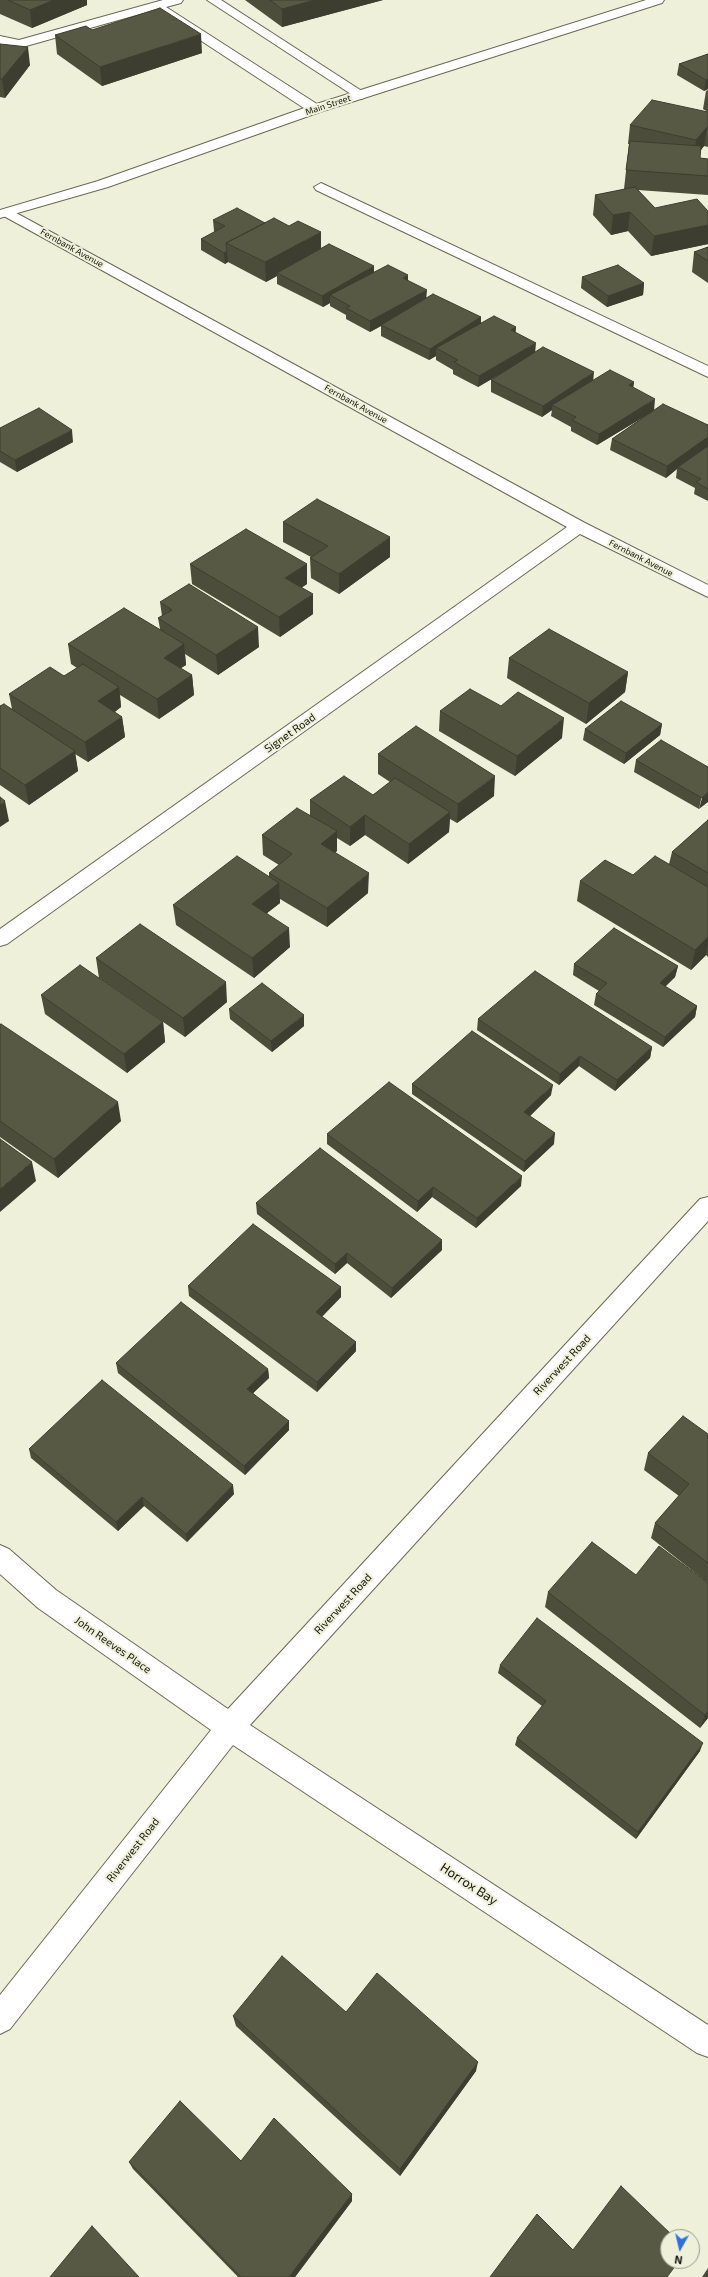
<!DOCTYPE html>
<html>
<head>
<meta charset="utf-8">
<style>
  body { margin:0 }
  #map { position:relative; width:708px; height:2277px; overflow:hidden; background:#eff0d9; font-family:"Exo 2",sans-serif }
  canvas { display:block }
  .north { position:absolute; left:660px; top:2229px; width:40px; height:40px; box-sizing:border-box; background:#eff0d9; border:1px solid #989988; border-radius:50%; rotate:188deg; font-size:11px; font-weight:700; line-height:16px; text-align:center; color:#15160e }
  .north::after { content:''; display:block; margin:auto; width:14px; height:18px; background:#2d71de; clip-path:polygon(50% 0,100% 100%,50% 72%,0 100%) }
</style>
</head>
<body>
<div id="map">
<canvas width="708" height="2277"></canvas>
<div class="north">N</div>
</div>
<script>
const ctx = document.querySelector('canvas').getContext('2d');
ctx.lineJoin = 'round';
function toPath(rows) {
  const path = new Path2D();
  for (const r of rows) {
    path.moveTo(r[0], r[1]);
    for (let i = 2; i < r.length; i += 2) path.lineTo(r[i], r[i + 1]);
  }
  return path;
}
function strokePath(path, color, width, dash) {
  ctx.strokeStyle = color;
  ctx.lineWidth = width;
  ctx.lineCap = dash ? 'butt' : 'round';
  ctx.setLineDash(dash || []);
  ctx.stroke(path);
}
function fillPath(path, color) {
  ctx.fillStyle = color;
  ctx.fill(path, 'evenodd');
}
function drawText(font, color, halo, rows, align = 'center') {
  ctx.font = font + ' "Exo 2",sans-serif';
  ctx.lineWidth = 4;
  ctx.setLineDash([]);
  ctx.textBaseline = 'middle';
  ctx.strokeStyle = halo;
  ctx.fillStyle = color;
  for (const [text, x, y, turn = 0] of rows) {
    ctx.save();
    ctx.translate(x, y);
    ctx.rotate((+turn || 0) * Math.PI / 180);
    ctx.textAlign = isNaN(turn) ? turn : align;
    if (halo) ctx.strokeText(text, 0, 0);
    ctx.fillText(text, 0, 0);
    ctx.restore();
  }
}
const service = toPath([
  [163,0,183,0,181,3,166,7,320,106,322,109,320,112,310,112,154,10,19,48,0,44,0,36,19,40,163,0],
  [207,0,221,0,368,95,362,99,357,98,207,0],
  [321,183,708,366,708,377,316,190,314,187,321,183]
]);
const minor = toPath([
  [7,208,585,523,708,585,708,597,580,534,7,944,0,946,0,929,567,527,2,215,0,212,7,208],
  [708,1197,708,1221,250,1725,708,2025,708,2057,697,2053,233,1745,10,2029,0,2034,0,1995,211,1730,38,1608,0,1574,0,1545,9,1549,56,1590,228,1709,700,1199,708,1197]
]);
const primary = toPath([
  [646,0,664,0,662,3,320,112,108,187,0,218,0,210,98,181,310,106,646,0]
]);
strokePath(service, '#686955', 2);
strokePath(minor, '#686955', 2);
strokePath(primary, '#686955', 2);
fillPath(service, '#fff');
fillPath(minor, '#fff');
fillPath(primary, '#fff');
fillPath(toPath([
  [0,0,87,0,87,5,32,28,0,14],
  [245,0,383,0,282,27],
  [92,30,202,53,102,86,57,54,55,35],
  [0,44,30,65,5,98,0,97],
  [708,54,708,89,704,91,677,75,679,64],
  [708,90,708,112,703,109,706,91],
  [708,112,708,147,704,146,700,151,700,158,708,159,708,195,638,190,655,208,708,211,708,244,651,256,628,231,611,235,593,215,595,195,626,189,624,189,629,144,628,144,630,125],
  [213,220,265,223,374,272,408,281,427,298,481,317,481,323,516,327,515,332,535,352,593,381,634,382,633,388,654,410,708,425,708,501,694,494,695,488,676,478,677,469,666,478,610,450,612,439,648,414,597,445,571,431,571,427,551,416,552,410,542,417,491,392,491,380,505,371,478,387,453,374,453,370,436,360,436,356,429,360,381,336,381,326,370,332,346,319,346,315,330,306,330,303,323,307,277,284,277,276,266,282,228,262,225,264,201,250,201,239,215,232,214,231],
  [708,247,708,283,692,272,694,252],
  [582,277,644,283,643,295,607,307,581,288],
  [0,428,73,442,17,472,0,462],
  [283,522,390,557,339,594,311,578,310,558,311,557,283,542],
  [190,564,307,564,307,584,301,588,313,614,280,637,192,584],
  [160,602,259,647,218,675,185,654,186,665,180,668,192,675,194,695,159,719,120,695,121,707,115,712,122,717,125,737,88,762,75,754,78,771,29,805,0,785,0,706,12,709,9,694,64,676,77,668,71,664,68,644,160,629,158,618,162,616],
  [509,658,628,672,625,692,586,724,507,678],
  [501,706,562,738,515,776,439,731,440,711],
  [662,724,660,735,624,764,583,740,585,729],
  [378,754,494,796,457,823,450,819,449,832,408,864,365,835,350,846,337,838,337,851,335,852,368,893,327,927,280,899,280,903,267,913,290,947,254,978,176,925,173,905,269,877,269,873,279,865,263,855,262,835,310,815,310,800,373,795,390,782,378,774],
  [636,760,708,767,699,809,634,772],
  [708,820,708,957,706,955,691,970,577,901,580,881,633,875,669,864,672,852],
  [96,958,227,1002,185,1037,99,978],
  [574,964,678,966,675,977,665,987,697,1006,695,1017,663,1047,594,1005,596,994,599,991,573,975],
  [41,995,163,1022,165,1042,127,1073,45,1014],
  [229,1009,304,1026,272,1052,230,1019],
  [478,1019,652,1047,650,1058,615,1091,579,1066,559,1085,477,1030],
  [0,1025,121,1121,58,1178,0,1137],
  [412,1084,551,1095,530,1116,554,1144,524,1172,412,1094],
  [327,1134,521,1186,476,1228,432,1197,417,1212,327,1144],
  [256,1203,442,1240,442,1250,391,1298,347,1263,335,1274,257,1214],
  [188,1286,341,1287,341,1297,322,1317,356,1342,356,1351,317,1392,189,1296],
  [116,1363,268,1369,269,1378,253,1393,289,1430,245,1475,118,1373],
  [708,1434,708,1583,651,1538,655,1523,679,1496,644,1470,648,1453],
  [29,1449,234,1494,187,1542,144,1506,118,1531,31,1458],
  [636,1575,708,1718,700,1728,545,1607,548,1592],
  [500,1665,700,1751,636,1839,515,1745,517,1738,542,1706,498,1673],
  [346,2012,476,2071,400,2176,236,2026,233,2016],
  [241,2161,352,2201,295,2277,238,2277,133,2169,129,2162],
  [708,2268,708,2277,702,2277]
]), '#4c4d3b');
fillPath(toPath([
  [54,0,87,0,87,5,32,28,30,10],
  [315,0,383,0,282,27,282,9],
  [201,34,202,53,102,86,100,67],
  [28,47,30,65,5,98,2,79],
  [708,79,708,89,704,91,706,80],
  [707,127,704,146,694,159,696,140],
  [630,212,628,231,611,235,613,215],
  [708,225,708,244,651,256,654,236],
  [321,232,321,252,277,273,277,276,266,282,265,262],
  [227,251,228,262,225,264,224,253],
  [374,266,374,277,330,295,330,303,323,307,322,296],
  [408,275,408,287,403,278],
  [644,283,643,295,607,307,608,296],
  [427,290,426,301,370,332,370,321],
  [481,317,481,328,436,348,436,356,429,360,430,349],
  [516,327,515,339,511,330],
  [536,343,535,354,478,387,479,376],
  [594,372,593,383,552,405,552,410,542,417,543,406],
  [634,382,632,394,629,385],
  [655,399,654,411,597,445,599,434],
  [72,430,73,442,17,472,15,460],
  [708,437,708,447,678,467,677,469,666,478,667,466],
  [390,537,390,557,339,594,339,574],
  [307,564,307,584,285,598,285,578],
  [313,594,313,614,280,637,279,617],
  [258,627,259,647,218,675,216,655],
  [184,644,186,665,166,678,164,658],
  [628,672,625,692,586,724,589,703],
  [192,675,194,695,159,719,157,699],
  [119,687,121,707,101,721,98,701],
  [122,717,125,737,88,762,85,742],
  [564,718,562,738,515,776,517,756],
  [662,724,660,735,624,764,626,753],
  [75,751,78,771,29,805,25,785],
  [495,776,494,796,457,823,458,804],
  [708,792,708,802,699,809,702,798],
  [5,801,9,821,0,827,0,805],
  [450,812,449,832,408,864,409,844],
  [365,815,365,835,350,846,350,827],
  [337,831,337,851,321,864,321,844],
  [369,873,368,893,327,927,327,908],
  [279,883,280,903,253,924,252,904],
  [289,928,290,947,254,978,252,958],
  [708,937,708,944,706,955,691,970,695,950],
  [678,966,675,977,657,994,660,983],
  [226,982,227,1002,185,1037,183,1018],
  [697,1006,695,1017,663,1047,665,1037],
  [304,1015,304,1026,272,1052,271,1041],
  [163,1022,165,1042,127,1073,124,1054],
  [652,1047,650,1058,615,1091,617,1080],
  [580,1056,579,1066,559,1085,560,1074],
  [553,1085,551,1095,523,1123,524,1112],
  [118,1102,121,1121,58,1178,54,1159],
  [555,1133,554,1144,524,1172,525,1161],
  [32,1162,36,1181,0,1212,0,1189],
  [522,1176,521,1186,476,1228,477,1218],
  [433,1187,432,1197,417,1212,418,1201],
  [442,1240,442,1250,391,1298,392,1288],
  [347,1253,347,1263,335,1274,335,1264],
  [341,1287,341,1297,316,1322,316,1312],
  [356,1342,356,1351,317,1392,317,1382],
  [268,1369,269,1378,248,1398,247,1389],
  [289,1421,289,1430,245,1475,244,1466],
  [233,1485,234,1494,187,1542,186,1534],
  [142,1497,144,1506,118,1531,116,1522],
  [708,1711,708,1718,700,1728,705,1715],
  [703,1743,700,1751,636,1839,638,1832],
  [478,2062,476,2071,400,2176,400,2169],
  [352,2194,352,2201,295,2277,289,2277]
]), '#3e3e30');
const building = toPath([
  [8,0,54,0,30,10,8,0],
  [270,0,315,0,282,9,270,0],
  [160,8,201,34,100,67,55,35,86,26,92,30,160,8],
  [0,44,28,47,2,79,0,79,0,44],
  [708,54,708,79,706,80,679,64,708,54],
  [652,100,708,112,708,127,707,127,696,140,630,125,652,100],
  [630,141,701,146,700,158,708,159,708,176,626,170,630,141],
  [635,187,655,208,697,199,708,211,708,225,654,236,630,212,613,215,595,195,635,187],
  [237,208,265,223,226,243,227,251,224,253,201,239,225,226,213,220,237,208],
  [274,218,289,226,298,221,321,232,265,262,226,243,274,218],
  [329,244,374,266,322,296,277,273,329,244],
  [708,247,708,261,694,252,708,247],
  [388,265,408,275,403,278,427,290,370,321,346,308,350,306,330,295,388,265],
  [618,265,644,283,608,296,582,277,618,265],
  [433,294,481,317,430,349,381,325,433,294],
  [494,316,516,327,511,330,536,343,479,376,454,362,458,360,436,348,494,316],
  [543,347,594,372,543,406,491,380,543,347],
  [610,370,634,382,629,385,655,399,599,434,572,420,576,417,552,405,610,370],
  [663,404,708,425,708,437,667,466,612,439,663,404],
  [39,408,72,430,15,460,0,451,0,428,39,408],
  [708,446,708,489,696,482,701,479,678,467,708,446],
  [317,499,390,537,339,574,310,558,328,546,283,522,317,499],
  [246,529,307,564,285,578,313,594,279,617,190,564,246,529],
  [189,584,258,627,216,655,158,618,172,610,160,602,189,584],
  [124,608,184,644,164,658,192,675,157,699,68,644,124,608],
  [549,629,628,672,589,703,509,658,549,629],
  [83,664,119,687,98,701,122,717,85,742,9,694,50,667,64,676,83,664],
  [470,689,501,706,518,692,564,718,517,756,440,711,470,689],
  [621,701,662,724,626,753,585,729,621,701],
  [4,704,75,751,25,785,0,768,0,706,4,704],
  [416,726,495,776,458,804,378,754,416,726],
  [661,740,708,767,708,792,702,798,636,760,661,740],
  [344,776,373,795,395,778,450,812,409,844,365,815,350,827,310,800,344,776],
  [0,797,5,801,0,805,0,797],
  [297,808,337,831,321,844,369,873,327,908,269,873,292,854,262,835,297,808],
  [708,820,708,873,672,852,708,820],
  [237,856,279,883,252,904,289,928,252,958,173,905,237,856],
  [655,856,708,887,708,937,695,950,580,881,605,860,633,875,655,856],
  [140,924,226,982,183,1018,96,958,140,924],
  [614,928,678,966,660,983,697,1006,665,1037,596,994,607,983,574,964,614,928],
  [80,965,163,1022,124,1054,41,995,80,965],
  [535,971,652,1047,617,1080,580,1056,560,1074,478,1019,535,971],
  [262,983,304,1015,271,1041,229,1009,262,983],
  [1,1024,118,1102,54,1159,0,1121,0,1025,1,1024],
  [472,1031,553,1085,524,1112,555,1133,525,1161,412,1084,472,1031],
  [389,1082,522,1176,477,1218,433,1187,418,1201,327,1134,389,1082],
  [0,1139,32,1162,0,1189,0,1139],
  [320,1148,442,1240,392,1288,347,1253,335,1264,256,1203,320,1148],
  [253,1224,341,1287,316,1312,356,1342,317,1382,188,1286,253,1224],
  [181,1302,268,1369,247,1389,289,1421,244,1466,116,1363,181,1302],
  [102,1380,233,1485,186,1534,142,1497,116,1522,29,1449,102,1380],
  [683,1416,708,1434,708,1563,655,1523,689,1484,648,1453,683,1416],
  [592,1542,636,1575,659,1546,708,1583,708,1711,705,1715,548,1592,592,1542],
  [537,1618,703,1743,638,1832,517,1738,546,1701,500,1665,537,1618],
  [282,1956,346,2012,377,1973,478,2062,400,2169,233,2016,282,1956],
  [180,2101,241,2161,274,2118,352,2194,289,2277,241,2277,129,2162,180,2101],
  [621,2186,674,2237,668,2237,668,2261,679,2261,667,2277,490,2277,537,2214,573,2250,621,2186],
  [92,2226,139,2277,50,2277,92,2226],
  [708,2273,708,2277,705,2277,708,2273]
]);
fillPath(building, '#585945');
strokePath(building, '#3e3e30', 1);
drawText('9px', '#15160e', '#eff0d9', [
  ["Main Street",328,105,-18],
  ["Fernbank Avenue",72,248,29],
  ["Fernbank Avenue",356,404,29],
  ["Fernbank Avenue",641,558,27]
]);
drawText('11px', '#15160e', '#eff0d9', [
  ["Signet Road",290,733,-35],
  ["Riverwest Road",562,1365,-47],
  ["Riverwest Road",343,1604,-47],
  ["John Reeves Place",113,1645,35],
  ["Riverwest Road",133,1850,-52]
]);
drawText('13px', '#15160e', '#eff0d9', [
  ["Horrox Bay",469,1884,33]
]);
</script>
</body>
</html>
